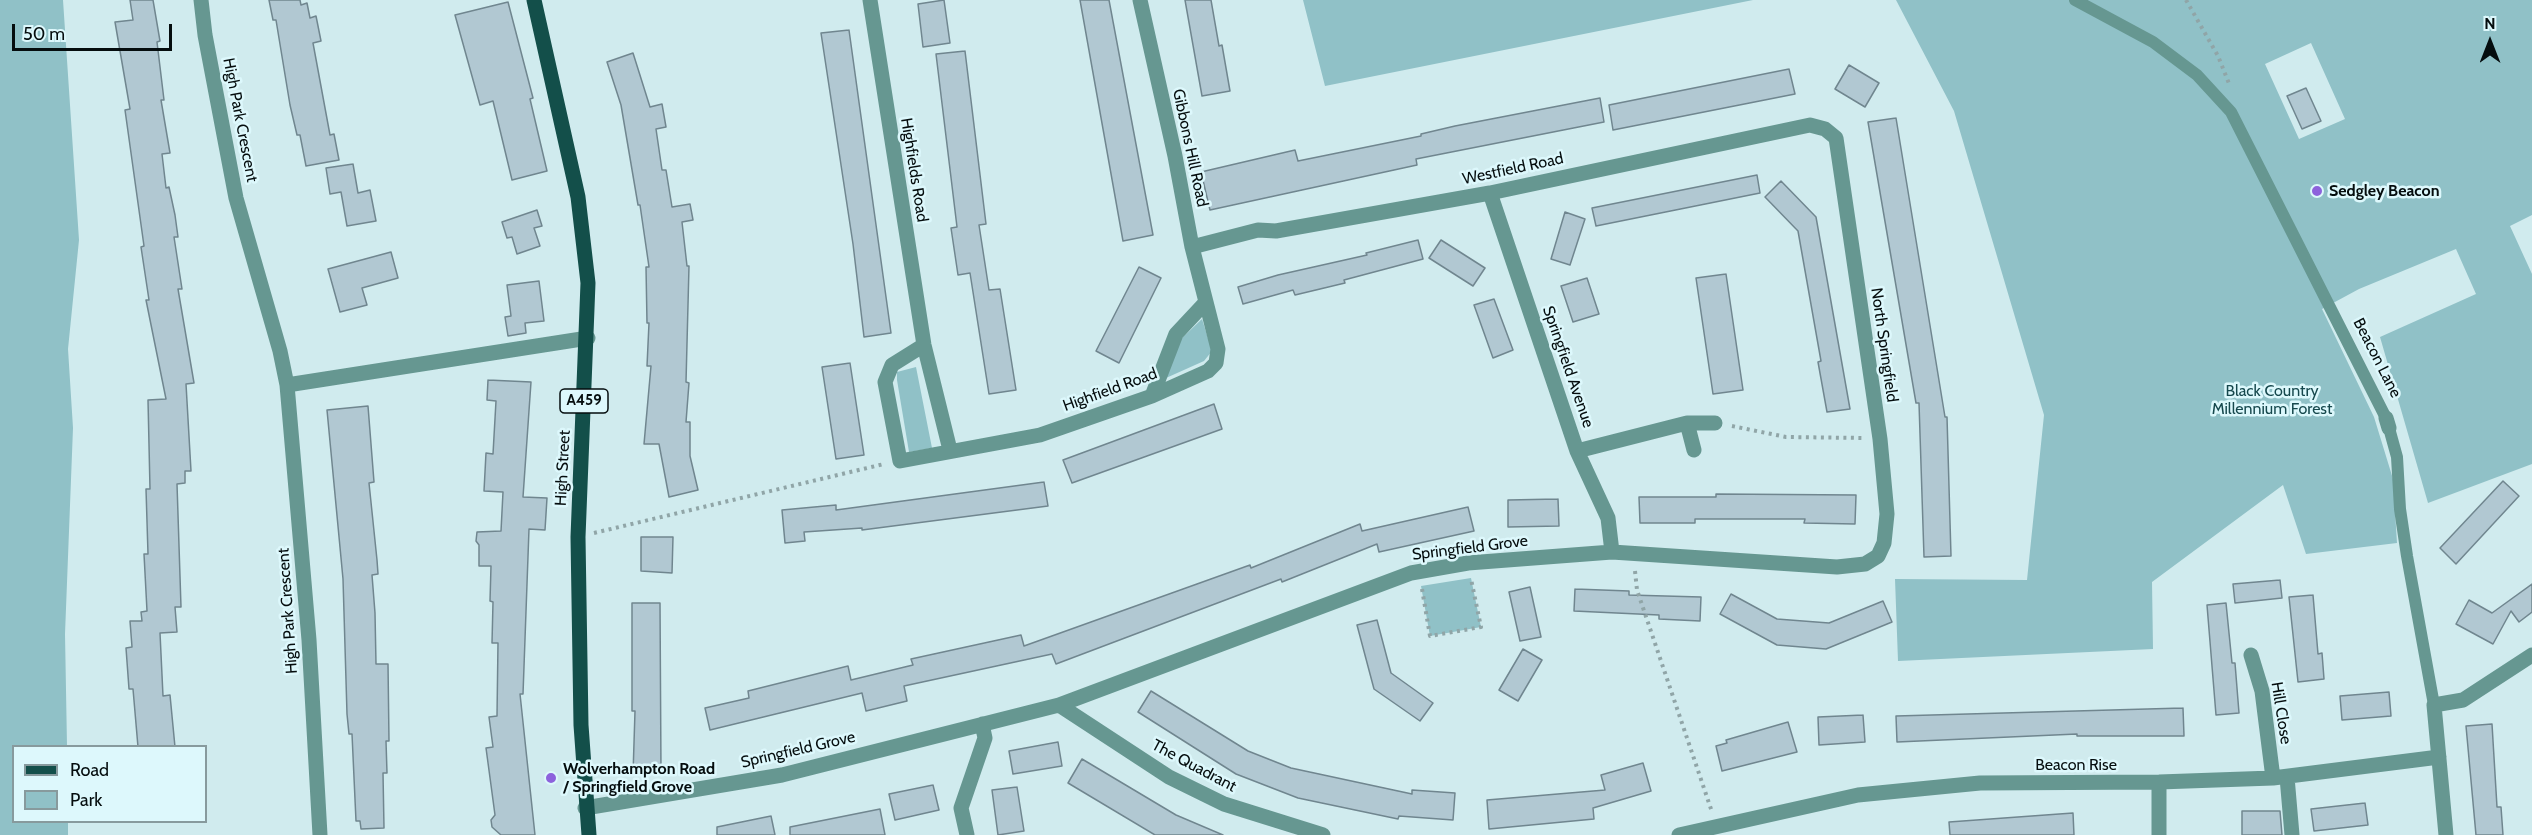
<!DOCTYPE html>
<html>
<head>
<meta charset="utf-8">
<style>
  body { margin:0 }
  #map { position:relative; width:2532px; height:835px; overflow:hidden; background:#d0ebee; font-family:Cabin,sans-serif }
  canvas { display:block }
  .legend { position:absolute; left:12px; top:745px; width:195px; height:78px; box-sizing:border-box; background:#ddf8fc; border:2px solid #879a9d; margin:0; padding:8px 10px; list-style:none; font-size:18px; color:#050d0e }
  .legend li { display:flex; align-items:center; gap:12px; height:30px }
  .legend b { width:30px; border:2px solid #879a9d }
  .north { position:absolute; left:2460px; top:12px; width:60px; height:60px; -webkit-text-stroke:4px #ddf8fc; paint-order:stroke; rotate:0deg; font-size:16px; font-weight:700; line-height:24px; text-align:center; color:#050d0e }
  .north::after { content:''; display:block; margin:auto; width:21px; height:27px; background:#050d0e; clip-path:polygon(50% 0,100% 100%,50% 72%,0 100%) }
  .scale { position:absolute; left:12px; top:24px; width:160px; height:27px; box-sizing:border-box; border:3px solid #050d0e; border-top:0; padding-left:8px; font-size:18px; line-height:21px; white-space:nowrap; color:#050d0e; -webkit-text-stroke:4px #ddf8fc; paint-order:stroke }
</style>
</head>
<body>
<div id="map">
<canvas width="2532" height="835"></canvas>
<ul class="legend">
<li><b style="height:8px;background:#134f4a"></b>Road</li>
<li><b style="height:16px;background:#90c1c7"></b>Park</li>
</ul>
<div class="north">N</div>
<div class="scale">50 m</div>
</div>
<script>
const ctx = document.querySelector('canvas').getContext('2d');
ctx.lineJoin = 'round';
function fillPath(path, color) {
  ctx.fillStyle = color;
  ctx.fill(path, 'evenodd');
}
function toPath(rows) {
  const path = new Path2D();
  for (const r of rows) {
    path.moveTo(r[0], r[1]);
    for (let i = 2; i < r.length; i += 2) path.lineTo(r[i], r[i + 1]);
  }
  return path;
}
function strokePath(path, color, width, dash) {
  ctx.strokeStyle = color;
  ctx.lineWidth = width;
  ctx.lineCap = dash ? 'butt' : 'round';
  ctx.setLineDash(dash || []);
  ctx.stroke(path);
}
function drawText(font, color, halo, rows, align = 'center') {
  ctx.font = font + ' Cabin,sans-serif';
  ctx.lineWidth = 5;
  ctx.setLineDash([]);
  ctx.textBaseline = 'middle';
  ctx.strokeStyle = halo;
  ctx.fillStyle = color;
  for (const [text, x, y, turn = 0] of rows) {
    ctx.save();
    ctx.translate(x, y);
    ctx.rotate((+turn || 0) * Math.PI / 180);
    ctx.textAlign = isNaN(turn) ? turn : align;
    if (halo) ctx.strokeText(text, 0, 0);
    ctx.fillText(text, 0, 0);
    ctx.restore();
  }
}
fillPath(toPath([
  [0,0,63,0,79,240,68,349,73,428,65,634,67,746,14,746,14,822,68,822,68,835,0,835],
  [1303,0,1753,0,1325,86],
  [1896,0,2532,0,2532,215,2510,226,2532,274,2532,464,2428,503,2380,337,2476,294,2456,249,2359,289,2322,309,2374,417,2393,479,2397,543,2306,554,2283,485,2152,582,2153,649,1898,661,1895,579,2027,580,2044,415,1954,111],
  [2311,43,2345,119,2299,139,2265,64],
  [1202,319,1212,351,1204,361,1166,378,1178,342],
  [916,367,932,448,909,452,897,380,897,372],
  [1471,578,1481,627,1430,636,1421,586]
]), '#90c1c7');
const building = toPath([
  [130,0,153,0,160,41,157,42,164,100,161,100,170,153,162,154,166,188,169,187,175,215,178,237,174,237,182,289,178,289,194,383,186,384,191,471,185,471,185,483,177,484,181,607,175,607,177,632,160,633,163,696,170,695,175,747,138,747,133,689,129,689,126,648,132,647,130,621,142,621,141,612,147,611,144,554,148,554,146,489,150,489,148,400,166,399,146,300,149,300,141,247,144,246,125,110,130,109,115,22,133,20,130,0],
  [269,0,300,0,301,5,307,3,310,18,316,16,321,41,313,43,330,135,334,134,339,160,306,166,300,135,297,135,290,105,276,20,273,20,269,0],
  [944,0,950,43,923,47,918,4,944,0],
  [1080,0,1109,0,1153,235,1123,241,1080,0],
  [1185,0,1211,0,1219,46,1222,45,1230,91,1202,96,1185,0],
  [508,2,533,98,530,99,547,171,512,180,493,101,480,105,455,15,508,2],
  [849,30,891,333,864,337,853,244,821,33,849,30],
  [965,51,986,224,979,225,989,290,1000,289,1016,390,989,394,970,273,958,275,951,228,957,227,936,54,965,51],
  [633,53,650,107,662,104,666,127,656,129,662,170,666,170,672,207,690,204,693,220,682,222,687,266,689,266,686,382,689,383,686,422,690,422,690,456,698,490,669,497,659,444,644,444,651,366,647,366,649,323,647,323,646,267,649,267,640,205,638,205,621,105,607,62,633,53],
  [1849,65,1879,83,1865,107,1835,89,1849,65],
  [1789,69,1795,94,1613,130,1609,105,1789,69],
  [2306,88,2321,121,2302,129,2287,96,2306,88],
  [1600,98,1604,122,1416,159,1417,165,1210,210,1201,172,1295,150,1298,161,1421,136,1421,134,1455,126,1600,98],
  [1896,118,1945,417,1947,417,1951,556,1924,557,1919,403,1916,403,1868,122,1896,118],
  [353,164,358,193,370,190,376,221,347,226,341,192,330,194,326,168,353,164],
  [1757,175,1760,193,1596,226,1592,208,1757,175],
  [1781,181,1816,217,1850,409,1827,412,1818,362,1821,361,1798,231,1765,197,1781,181],
  [537,210,542,226,534,228,540,246,517,254,512,237,507,238,502,222,537,210],
  [1565,212,1585,219,1570,265,1551,259,1565,212],
  [1418,240,1423,259,1344,280,1345,283,1295,295,1293,290,1243,304,1238,287,1278,275,1367,255,1366,253,1418,240],
  [1441,240,1485,268,1473,286,1429,258,1441,240],
  [391,252,398,278,362,288,367,305,340,312,328,269,391,252],
  [1139,267,1161,278,1119,363,1096,351,1139,267],
  [1726,274,1743,390,1713,394,1696,278,1726,274],
  [1587,278,1599,314,1573,322,1561,286,1587,278],
  [539,281,544,321,525,323,526,333,508,336,505,317,511,316,507,285,539,281],
  [1494,299,1513,350,1493,358,1474,305,1494,299],
  [850,363,864,455,836,459,822,367,850,363],
  [488,380,531,382,523,497,547,498,545,530,529,529,523,694,520,694,535,835,501,835,492,827,491,820,495,815,486,748,493,747,489,717,497,716,498,643,492,643,493,602,490,601,491,566,479,566,479,545,476,541,477,532,501,531,503,492,484,491,486,453,493,454,496,401,487,400,488,380],
  [1214,404,1222,429,1072,483,1063,460,1214,404],
  [368,406,374,482,369,483,377,560,378,574,372,575,375,613,376,664,388,664,389,741,386,741,387,773,383,773,384,828,361,829,360,821,356,821,352,734,349,734,347,714,343,579,327,410,368,406],
  [2503,481,2519,496,2456,564,2440,548,2503,481],
  [1044,482,1048,506,862,530,862,528,804,532,805,541,785,543,782,510,836,505,836,510,1044,482],
  [1716,494,1856,495,1855,524,1804,523,1805,519,1695,519,1695,523,1640,523,1639,497,1716,497,1716,494],
  [1558,499,1559,526,1508,527,1508,500,1558,499],
  [1468,507,1474,531,1379,552,1377,544,1282,582,1281,579,1056,664,1052,654,904,686,907,701,866,711,862,693,710,730,705,708,749,698,748,691,848,666,851,680,913,665,911,659,1021,635,1024,646,1250,565,1251,568,1360,524,1362,531,1468,507],
  [641,537,673,537,672,573,641,571,641,537],
  [2280,580,2282,598,2235,603,2233,584,2280,580],
  [2532,584,2532,612,2519,622,2511,611,2493,644,2456,624,2469,600,2492,613,2532,584],
  [1530,587,1541,637,1520,641,1509,592,1530,587],
  [1575,589,1629,591,1629,595,1701,597,1700,621,1659,619,1659,615,1574,611,1575,589],
  [1731,594,1777,619,1829,623,1883,601,1892,622,1826,649,1777,645,1720,614,1731,594],
  [2313,595,2318,654,2322,653,2324,679,2298,682,2289,597,2313,595],
  [632,603,660,603,661,773,633,775,635,711,632,711,632,603],
  [2226,603,2232,663,2235,663,2239,713,2216,715,2207,605,2226,603],
  [1377,620,1391,673,1433,703,1420,721,1374,689,1357,625,1377,620],
  [1523,649,1542,660,1518,701,1499,690,1523,649],
  [1151,691,1248,751,1291,768,1412,794,1412,790,1455,793,1453,820,1399,816,1398,819,1298,798,1236,774,1138,712,1151,691],
  [2389,692,2391,716,2342,720,2340,696,2389,692],
  [2183,708,2184,736,2077,736,2077,734,1897,742,1896,716,2183,708],
  [1863,715,1865,742,1819,745,1818,717,1863,715],
  [1788,722,1797,752,1722,771,1716,746,1727,743,1726,740,1788,722],
  [2492,724,2497,807,2501,807,2503,835,2476,835,2466,726,2492,724],
  [1058,742,1062,766,1013,774,1009,751,1058,742],
  [1082,759,1176,815,1223,835,1155,835,1068,783,1082,759],
  [1643,763,1651,791,1593,808,1594,819,1489,829,1487,800,1605,790,1601,775,1643,763],
  [933,785,939,810,895,820,889,794,933,785],
  [1017,787,1024,831,998,835,992,790,1017,787],
  [2365,803,2368,825,2314,831,2311,809,2365,803],
  [880,809,885,835,790,835,790,827,880,809],
  [2242,811,2280,811,2282,835,2242,835,2242,811],
  [2073,813,2074,835,1950,835,1949,822,2073,813],
  [771,816,775,835,717,835,717,827,771,816]
]);
fillPath(building, '#b1c8d2');
strokePath(building, '#70868f', 1.5);
strokePath(toPath([
  [2186,0,2218,56,2230,86],
  [1732,426,1786,437,1864,438],
  [594,533,884,464],
  [1635,571,1637,590,1712,812],
  [1422,589,1430,636,1481,627,1471,579]
]), '#90a5a7', 4, [3, 4.5]);
strokePath(toPath([
  [2075,0,2153,42,2197,75,2231,112,2386,418],
  [2389,428,2397,457,2400,509,2407,556,2434,705]
]), '#669791', 12);
strokePath(toPath([
  [201,0,205,35,236,198,280,351,287,385],
  [870,0,924,345,950,450],
  [1490,193,1577,451,1608,518,1612,552],
  [924,345,892,365,885,382,900,461,1040,435,1152,396,1208,371,1216,363,1218,349,1192,247,1175,156,1140,0],
  [1152,396,1176,334,1205,303],
  [2386,418,2389,428],
  [1687,423,1694,450],
  [1577,451,1687,423,1715,423],
  [2251,655,2262,691,2273,778],
  [1059,705,1169,777,1224,804,1323,835],
  [2287,777,2292,835],
  [2159,782,2159,835],
  [585,808,782,775,1059,705,1411,573,1468,563,1612,552,1837,567,1865,564,1878,556,1884,543,1887,514,1880,439,1836,138,1825,129,1810,125,1490,193,1276,231,1258,230,1192,247],
  [320,835,309,640,287,385,588,338],
  [967,835,961,808,985,738,982,724],
  [1679,835,1858,795,1980,783,2159,782,2273,778,2439,757],
  [2446,835,2434,705,2463,700,2532,655]
]), '#669791', 15);
strokePath(toPath([
  [534,0,578,197,588,283,578,537,581,725,589,835]
]), '#134f4a', 15);
for (const [x, y, r, color] of [
  [2317,191,6,"#8d62dc"],
  [551,778,6,"#8d62dc"]
]) {
  const dot = new Path2D();
  dot.arc(x, y, r, 0, 2 * Math.PI);
  ctx.fillStyle = color;
  ctx.fill(dot);
  strokePath(dot, '#ddf8fc', 2);
}
for (const [x, y, w] of [
  [584,401,48]
]) {
  const box = new Path2D();
  box.roundRect(x - w / 2, y - 12, w, 24, 4.5);
  ctx.fillStyle = '#ddf8fc';
  ctx.fill(box);
  strokePath(box, '#050d0e', 1.5);
}
drawText('bold 15px', '#050d0e', null, [
  ["A459",584,401]
]);
drawText('16px', '#050d0e', '#ddf8fc', [
  ["High Park Crescent",240,120,79],
  ["Gibbons Hill Road",1190,148,78],
  ["Westfield Road",1513,169,-12],
  ["Highfields Road",914,170,81],
  ["North Springfield",1884,345,82],
  ["Beacon Lane",2377,358,63],
  ["Springfield Avenue",1568,367,71],
  ["Highfield Road",1110,390,-20],
  ["High Street",563,468,-87],
  ["Springfield Grove",1470,548,-7],
  ["High Park Crescent",288,611,-94],
  ["Hill Close",2281,713,81],
  ["Springfield Grove",798,750,-13],
  ["Beacon Rise",2076,765],
  ["The Quadrant",1194,766,28]
]);
drawText('bold 16px', '#050d0e', '#ddf8fc', [
  ["Sedgley Beacon",2329,191],
  ["Wolverhampton Road",563,769],
  ["/ Springfield Grove",563,787]
], 'left');
drawText('16px', '#16484d', '#ddf8fc', [
  ["Black Country",2272,391],
  ["Millennium Forest",2272,409]
]);
</script>
</body>
</html>
